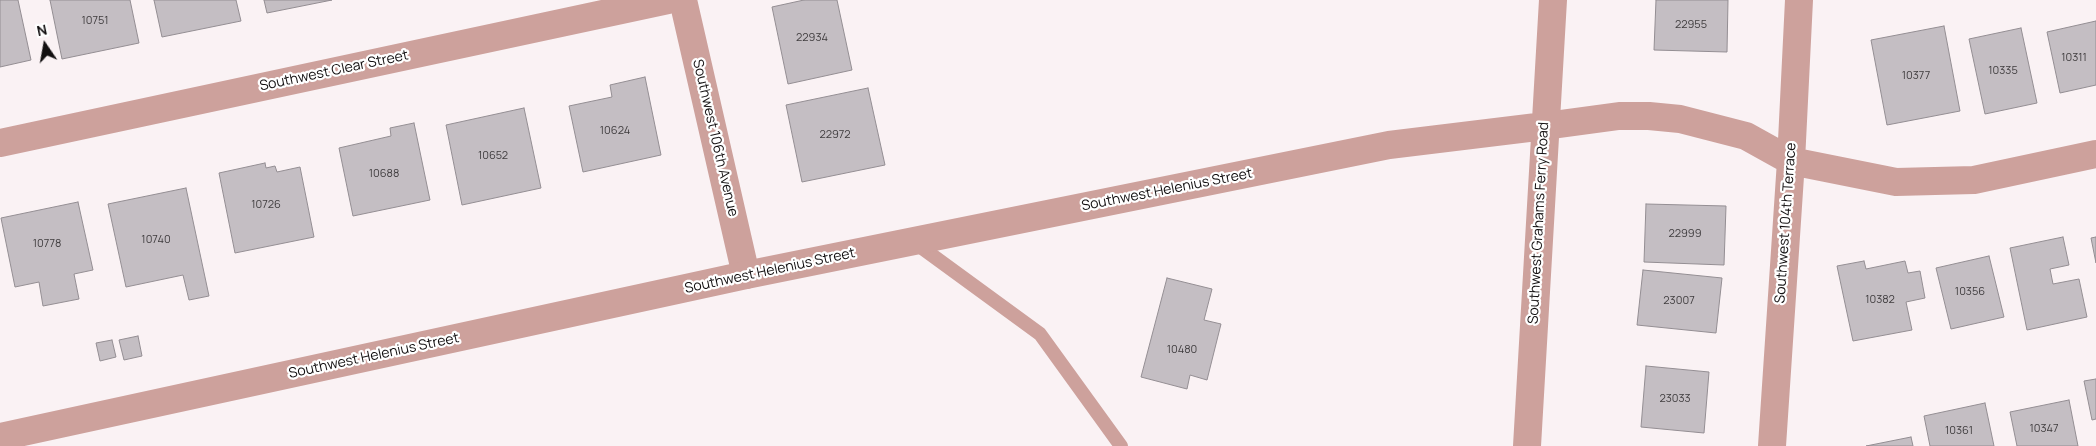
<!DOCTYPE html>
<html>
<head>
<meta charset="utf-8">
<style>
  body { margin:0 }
  #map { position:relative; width:2096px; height:446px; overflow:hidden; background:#faf2f4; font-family:Manrope,sans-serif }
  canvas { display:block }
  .north { position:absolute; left:20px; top:20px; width:50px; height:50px; -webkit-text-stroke:4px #fff; paint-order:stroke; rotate:348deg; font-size:14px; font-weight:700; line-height:20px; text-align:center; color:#131011 }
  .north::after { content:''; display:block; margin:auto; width:18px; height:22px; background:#131011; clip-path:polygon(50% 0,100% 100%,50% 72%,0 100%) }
</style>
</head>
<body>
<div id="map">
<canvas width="2096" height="446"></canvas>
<div class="north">N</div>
</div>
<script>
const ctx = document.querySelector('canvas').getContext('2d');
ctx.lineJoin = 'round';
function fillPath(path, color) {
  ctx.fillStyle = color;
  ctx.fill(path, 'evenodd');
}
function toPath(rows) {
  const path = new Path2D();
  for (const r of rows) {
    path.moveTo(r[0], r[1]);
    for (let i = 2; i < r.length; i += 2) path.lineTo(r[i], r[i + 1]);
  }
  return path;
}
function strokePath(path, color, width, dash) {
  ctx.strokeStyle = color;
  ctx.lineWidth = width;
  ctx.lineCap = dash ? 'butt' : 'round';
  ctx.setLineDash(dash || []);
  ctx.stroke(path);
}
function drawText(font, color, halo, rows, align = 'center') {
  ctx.font = font + ' Manrope,sans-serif';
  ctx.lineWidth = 4.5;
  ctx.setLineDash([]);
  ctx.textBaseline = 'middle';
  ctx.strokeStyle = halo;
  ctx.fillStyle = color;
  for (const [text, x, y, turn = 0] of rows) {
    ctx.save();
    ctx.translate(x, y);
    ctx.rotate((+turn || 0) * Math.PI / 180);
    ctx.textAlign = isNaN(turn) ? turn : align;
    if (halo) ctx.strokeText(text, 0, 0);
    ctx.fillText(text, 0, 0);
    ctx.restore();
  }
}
const building = toPath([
  [0,0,18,0,31,60,0,67,0,0],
  [50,0,130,0,139,43,62,59,50,0],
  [154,0,236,0,241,21,162,37,154,0],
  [264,0,332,0,267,13,264,0],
  [804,0,837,0,852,70,788,84,772,7,804,0],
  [1656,0,1728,0,1727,52,1654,50,1656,0],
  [2096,21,2096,85,2060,93,2047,32,2096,21],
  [1944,26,1960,111,1887,125,1871,40,1944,26],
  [2021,28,2037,103,1985,114,1969,39,2021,28],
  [645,77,661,155,583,172,569,106,612,97,610,85,645,77],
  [868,88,885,165,802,182,786,105,868,88],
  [524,108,541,188,462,205,446,125,524,108],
  [414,123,430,200,353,216,339,148,391,136,390,128,414,123],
  [265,163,266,168,275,166,277,172,300,167,314,237,235,253,219,173,265,163],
  [186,188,209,296,189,300,183,275,126,287,108,204,186,188],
  [78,202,93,270,74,274,79,299,43,306,39,282,15,287,1,218,78,202],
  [1646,204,1726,206,1724,265,1644,262,1646,204],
  [2063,237,2069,265,2050,269,2053,284,2079,279,2087,317,2027,330,2010,248,2063,237],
  [2096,237,2096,263,2091,238,2096,237],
  [1989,256,2004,317,1951,329,1936,268,1989,256],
  [1864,261,1866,269,1905,261,1908,273,1920,271,1925,298,1906,302,1912,330,1853,341,1837,266,1864,261],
  [1643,270,1722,278,1716,333,1637,325,1643,270],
  [1167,278,1212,289,1204,320,1221,324,1207,380,1190,375,1187,389,1141,377,1167,278],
  [138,336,142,356,124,360,119,340,138,336],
  [112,340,116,357,100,361,96,343,112,340],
  [1646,366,1709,372,1704,433,1641,427,1646,366],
  [2096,379,2096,419,2092,420,2084,381,2096,379],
  [2069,400,2078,446,2017,446,2010,412,2069,400],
  [1985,403,1994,446,1930,446,1924,416,1985,403],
  [1911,437,1913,446,1866,446,1911,437]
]);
fillPath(building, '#c4bec3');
strokePath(building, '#948e93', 1);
strokePath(toPath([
  [914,242,1040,334,1121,446]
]), '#cda19c', 14);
strokePath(toPath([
  [683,0,746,275],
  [1545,126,1619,116,1649,116,1680,119,1746,136,1791,161,1896,182,1974,180,2096,154],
  [0,143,668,0],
  [1772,446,1791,161,1799,0]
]), '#cda19c', 28);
strokePath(toPath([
  [0,437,746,275,1389,145,1545,126],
  [1527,446,1553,0]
]), '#cda19c', 28);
drawText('11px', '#3f3c3e', null, [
  ["10751",95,21],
  ["22955",1691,25],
  ["22934",812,38],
  ["10311",2074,58],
  ["10335",2003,71],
  ["10377",1916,76],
  ["10624",615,131],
  ["22972",835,135],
  ["10652",493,156],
  ["10688",384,174],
  ["10726",266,205],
  ["22999",1685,234],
  ["10740",156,240],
  ["10778",47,244],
  ["10356",1970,292],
  ["10382",1880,300],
  ["23007",1679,301],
  ["10480",1182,350],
  ["23033",1675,399],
  ["10347",2044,429],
  ["10361",1959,431]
]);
drawText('14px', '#131011', '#fff', [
  ["Southwest Clear Street",334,71,-12],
  ["Southwest 106th Avenue",715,138,77],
  ["Southwest Helenius Street",1167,190,-11],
  ["Southwest Grahams Ferry Road",1539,223,-87],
  ["Southwest 104th Terrace",1786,223,-86],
  ["Southwest Helenius Street",770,271,-12],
  ["Southwest Helenius Street",374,356,-12]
]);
</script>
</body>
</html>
